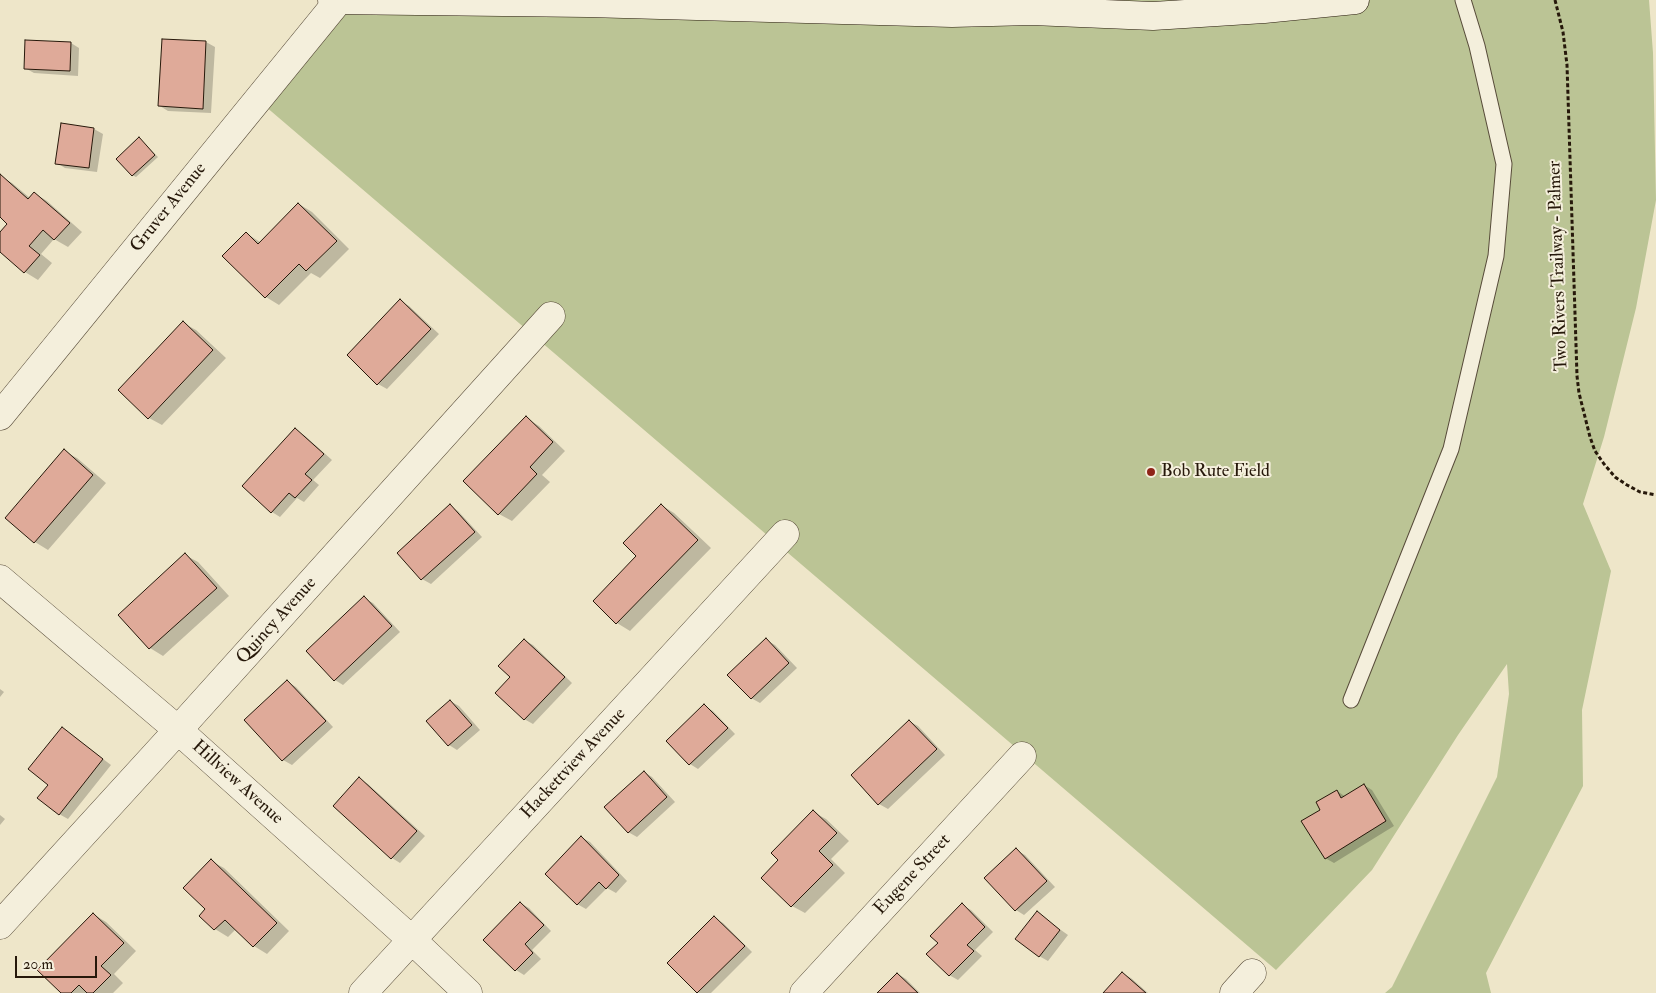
<!DOCTYPE html>
<html>
<head>
<meta charset="utf-8">
<style>
  body { margin:0 }
  #map { position:relative; width:1656px; height:993px; overflow:hidden; background:#eee6c9; font-family:"IM FELL Double Pica",serif }
  canvas { display:block }
  .scale { position:absolute; left:15px; top:956px; width:82px; height:22px; box-sizing:border-box; border:2px solid #26180a; border-top:0; padding-left:6px; font-size:15px; line-height:18px; white-space:nowrap; color:#26180a; -webkit-text-stroke:4px #f4efdc; paint-order:stroke }
</style>
</head>
<body>
<div id="map">
<canvas width="1656" height="993"></canvas>
<div class="scale">20 m</div>
</div>
<script>
const ctx = document.querySelector('canvas').getContext('2d');
ctx.lineJoin = 'round';
function fillPath(path, color) {
  ctx.fillStyle = color;
  ctx.fill(path, 'evenodd');
}
function toPath(rows) {
  const path = new Path2D();
  for (const r of rows) {
    path.moveTo(r[0], r[1]);
    for (let i = 2; i < r.length; i += 2) path.lineTo(r[i], r[i + 1]);
  }
  return path;
}
function strokePath(path, color, width, dash) {
  ctx.strokeStyle = color;
  ctx.lineWidth = width;
  ctx.lineCap = dash ? 'butt' : 'round';
  ctx.setLineDash(dash || []);
  ctx.stroke(path);
}
function drawText(font, color, halo, rows, align = 'center') {
  ctx.font = font + ' "IM FELL Double Pica",serif';
  ctx.lineWidth = 4;
  ctx.setLineDash([]);
  ctx.textBaseline = 'middle';
  ctx.strokeStyle = halo;
  ctx.fillStyle = color;
  for (const [text, x, y, turn = 0] of rows) {
    ctx.save();
    ctx.translate(x, y);
    ctx.rotate((+turn || 0) * Math.PI / 180);
    ctx.textAlign = isNaN(turn) ? turn : align;
    if (halo) ctx.strokeText(text, 0, 0);
    ctx.fillText(text, 0, 0);
    ctx.restore();
  }
}
fillPath(toPath([
  [339,0,1649,0,1653,53,1656,200,1636,308,1604,437,1583,504,1611,571,1582,710,1583,786,1486,973,1491,993,1385,993,1392,987,1497,777,1509,694,1507,664,1458,735,1372,870,1276,970,265,106]
]), '#bbc495');
fillPath(toPath([
  [163,40,206,42,215,47,211,113,168,111,160,106],
  [71,43,79,48,78,76,34,73,25,68],
  [62,125,94,129,103,134,97,172,65,168,57,163],
  [139,139,158,157,136,177,132,175],
  [0,176,12,183,30,198,34,193,47,201,82,232,68,247,54,239,41,254,52,263,38,280,25,272,0,250,0,234,9,224,0,216],
  [299,204,312,212,349,249,320,278,311,273,279,305,266,297,224,256,246,233,260,242],
  [400,301,409,306,439,334,387,389,378,384],
  [183,323,196,330,226,358,162,425,149,418],
  [526,418,539,426,565,451,542,475,550,482,512,521,499,514],
  [295,430,304,435,332,460,313,480,319,485,304,502,297,498,280,517,272,512,244,486],
  [64,451,77,458,106,483,48,550,35,542],
  [661,505,674,513,711,548,630,631,617,623,595,601,638,556],
  [450,506,458,511,482,537,431,584,422,579],
  [185,555,198,562,229,596,163,656,150,648,120,615],
  [364,598,373,603,400,632,343,685,335,680],
  [524,640,533,645,572,683,533,724,524,719,511,677],
  [766,640,775,645,797,668,760,703,751,698],
  [288,682,296,687,333,727,292,765,283,760,246,720],
  [0,689,4,692,0,697],
  [450,701,459,706,480,730,457,750,449,745],
  [705,706,713,711,735,734,698,769,690,764],
  [909,721,918,726,945,755,888,809,879,804],
  [62,728,111,765,68,819,59,814,50,785],
  [644,772,652,777,675,802,637,837,628,832],
  [360,779,368,784,425,836,400,863,392,858,335,806],
  [1364,785,1372,790,1394,826,1334,863,1325,858,1322,810,1337,791,1346,797],
  [813,812,826,819,849,841,831,859,845,873,805,913,792,906,780,860],
  [0,815,5,819,0,825],
  [581,837,590,842,627,881,616,893,607,888,586,909,577,904],
  [1016,850,1025,855,1055,887,1024,915,1016,910],
  [211,861,224,868,289,931,267,954,254,946,236,929,228,937,215,929,201,916,207,909],
  [520,903,529,908,551,931,532,950,541,959,524,975,516,970,485,940],
  [962,905,971,910,993,932,975,950,982,956,958,980,949,975,939,943],
  [1037,913,1068,935,1048,961,1039,956],
  [93,914,106,922,136,951,114,974,123,983,113,993,63,993],
  [714,918,723,923,752,952,711,993,699,993,669,963],
  [1122,973,1131,978,1148,993,1105,993],
  [898,974,906,979,920,993,879,993]
]), '#0003');
const building = toPath([
  [162,39,206,41,203,109,158,106,162,39],
  [25,40,71,42,70,71,24,69,25,40],
  [61,123,94,128,89,168,55,164,61,123],
  [139,137,155,155,132,176,116,159,139,137],
  [0,174,28,199,34,192,70,223,54,240,43,230,29,246,40,255,24,273,0,252,0,232,7,224,0,217,0,174],
  [298,203,337,241,306,271,299,264,265,298,222,256,246,232,258,244,298,203],
  [400,299,431,329,377,385,347,355,400,299],
  [183,321,213,350,148,419,118,390,183,321],
  [526,416,553,442,530,467,537,474,498,515,463,481,526,416],
  [295,428,324,454,305,474,312,480,295,498,289,493,271,513,242,486,295,428],
  [64,449,93,475,34,543,5,518,64,449],
  [450,504,475,532,421,580,397,553,450,504],
  [661,504,698,540,616,624,593,601,636,556,623,543,661,504],
  [185,553,217,588,149,649,118,615,185,553],
  [364,596,392,626,334,681,306,651,364,596],
  [766,638,789,663,751,699,727,675,766,638],
  [524,639,565,677,524,720,495,693,510,677,498,666,524,639],
  [287,680,326,721,282,761,244,720,287,680],
  [450,700,472,725,448,746,426,721,450,700],
  [704,704,728,728,689,765,666,741,704,704],
  [909,720,937,749,878,805,851,775,909,720],
  [62,727,103,759,59,815,37,798,48,785,28,769,62,727],
  [644,771,667,797,628,833,604,807,644,771],
  [359,777,417,831,391,859,333,806,359,777],
  [1364,784,1386,821,1325,859,1301,821,1320,810,1316,802,1337,790,1341,798,1364,784],
  [813,810,837,833,819,851,833,865,791,907,761,878,778,860,771,853,813,810],
  [581,836,619,875,606,889,599,882,577,905,545,874,581,836],
  [1016,848,1047,881,1015,911,984,878,1016,848],
  [211,859,277,923,253,947,225,920,214,930,199,916,205,909,183,888,211,859],
  [520,902,544,925,525,944,533,953,515,971,483,940,520,902],
  [962,903,985,927,967,945,974,951,949,976,926,954,938,943,930,936,962,903],
  [1037,911,1060,930,1039,957,1015,939,1037,911],
  [93,913,124,943,101,966,111,975,93,993,87,993,79,985,71,993,61,993,37,970,93,913],
  [714,916,745,946,697,993,667,963,714,916],
  [1122,972,1146,993,1103,993,1122,972],
  [897,973,918,993,877,993,897,973]
]);
fillPath(building, '#dfaa99');
strokePath(building, '#26180a', 1);
const service = toPath([
  [1351,700,1451,449,1496,256,1504,164,1477,46,1463,0]
]);
const minor = toPath([
  [0,416,339,0],
  [0,579,178,730,412,940,468,993],
  [0,925,178,730,551,316],
  [363,993,785,534],
  [804,993,1022,756],
  [1234,993,1252,973]
]);
const secondary = toPath([
  [332,0,587,3,952,13,1032,11,1153,16,1264,9,1355,0]
]);
strokePath(service, '#584c3a', 17);
strokePath(minor, '#584c3a', 29);
strokePath(secondary, '#26180a', 29);
strokePath(toPath([
  [1555,0,1563,32,1567,65,1577,376,1579,393,1590,437,1595,451,1604,464,1615,477,1627,485,1640,492,1656,495]
]), '#26180a', 3, [4, 2.5]);
strokePath(service, '#f4efdc', 15);
strokePath(minor, '#f4efdc', 28);
strokePath(secondary, '#f4efdc', 28);
for (const [x, y, r, color] of [
  [1151,472,5,"#8f2418"]
]) {
  const dot = new Path2D();
  dot.arc(x, y, r, 0, 2 * Math.PI);
  ctx.fillStyle = color;
  ctx.fill(dot);
  strokePath(dot, '#f4efdc', 2);
}
drawText('18px', '#26180a', '#f4efdc', [
  ["Gruver Avenue",169,208,-51],
  ["Two Rivers Trailway - Palmer",1559,266,-92],
  ["Quincy Avenue",277,621,-48],
  ["Hackettview Avenue",574,764,-47],
  ["Hillview Avenue",237,783,42],
  ["Eugene Street",913,875,-47]
]);
drawText('18px', '#26180a', '#f4efdc', [
  ["Bob Rute Field",1161,472]
], 'left');
</script>
</body>
</html>
